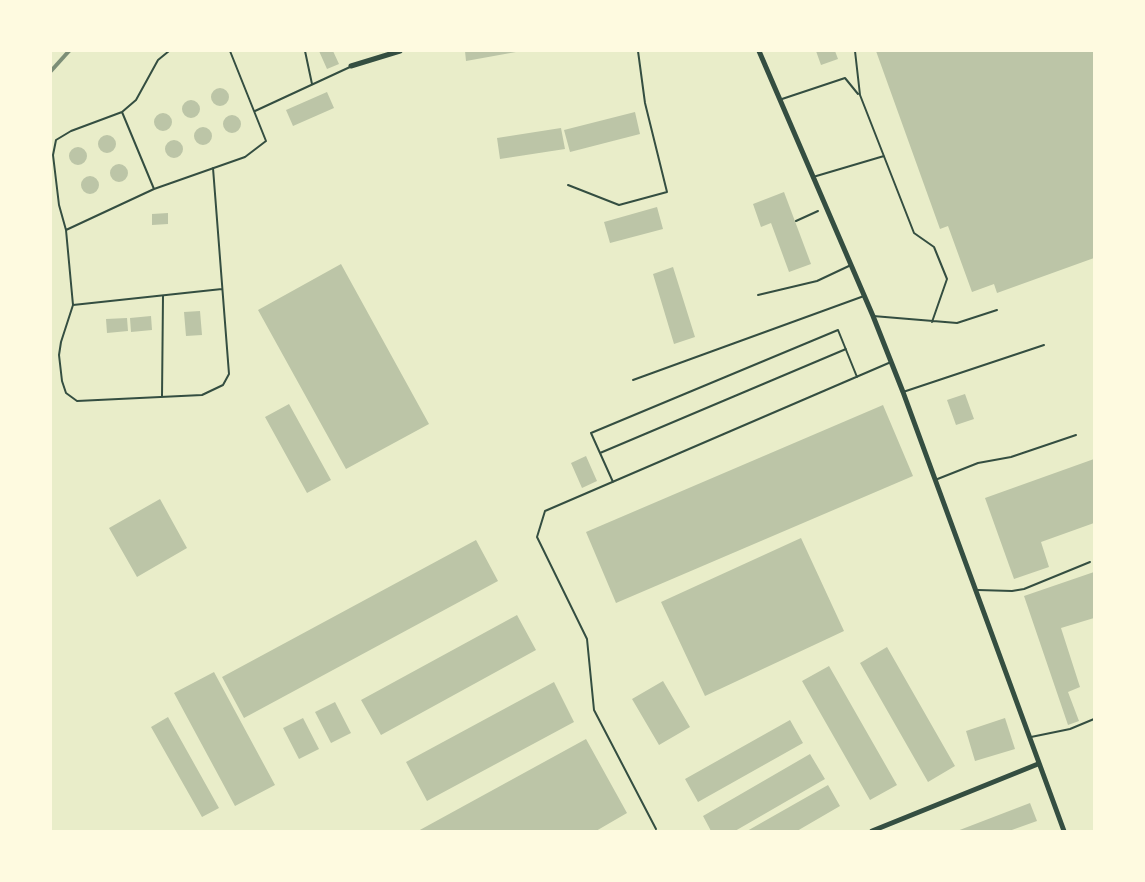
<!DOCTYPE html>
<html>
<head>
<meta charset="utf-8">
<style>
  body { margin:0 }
  #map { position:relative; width:1145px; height:882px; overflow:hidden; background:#e9edc9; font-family:"Playfair Display",serif }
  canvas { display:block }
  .frame { position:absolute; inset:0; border:52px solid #fefae0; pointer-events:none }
</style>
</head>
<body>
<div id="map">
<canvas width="1145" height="882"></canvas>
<div class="frame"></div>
</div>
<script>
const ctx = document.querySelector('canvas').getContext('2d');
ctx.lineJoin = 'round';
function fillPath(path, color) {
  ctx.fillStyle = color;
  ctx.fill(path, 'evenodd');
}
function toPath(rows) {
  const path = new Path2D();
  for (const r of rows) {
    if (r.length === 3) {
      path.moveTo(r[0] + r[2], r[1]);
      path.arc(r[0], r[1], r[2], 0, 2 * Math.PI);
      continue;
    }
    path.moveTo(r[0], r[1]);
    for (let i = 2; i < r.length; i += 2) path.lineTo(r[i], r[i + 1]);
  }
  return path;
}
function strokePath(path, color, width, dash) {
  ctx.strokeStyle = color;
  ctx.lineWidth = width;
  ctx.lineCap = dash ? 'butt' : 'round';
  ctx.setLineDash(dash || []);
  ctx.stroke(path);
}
fillPath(toPath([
  [319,51,333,51,339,64,327,69],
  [465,51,516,51,516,52,466,61],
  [816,51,835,51,838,59,821,65],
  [876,51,1094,51,1094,258,997,293,994,284,972,292,948,226,940,229],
  [220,97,9],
  [327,92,334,108,293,126,286,110],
  [191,109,9],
  [635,112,640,134,570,152,564,130],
  [163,122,9],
  [232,124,9],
  [203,136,9],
  [561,128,565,149,500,159,497,138],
  [107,144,9],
  [174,149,9],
  [78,156,9],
  [119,173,9],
  [90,185,9],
  [784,192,811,264,789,272,771,223,761,227,753,204],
  [657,207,663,229,610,243,604,222],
  [168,213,168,224,152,225,152,214],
  [341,264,429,424,346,469,258,310],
  [673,267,695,337,674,344,653,274],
  [200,311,202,335,186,336,184,312],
  [151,316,152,330,131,332,130,318],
  [127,318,128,331,107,333,106,319],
  [965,394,974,419,956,425,947,400],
  [289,404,331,480,307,493,265,417],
  [883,405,913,476,616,603,586,532],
  [586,456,597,481,582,488,571,463],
  [1094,459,1094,523,1041,542,1049,567,1014,579,985,498],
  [160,499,187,548,137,577,109,528],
  [801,538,844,631,705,696,661,602],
  [476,540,498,581,244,718,222,677],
  [1094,572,1094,618,1061,628,1080,687,1068,692,1079,721,1068,725,1024,596],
  [517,615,536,650,381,735,361,700],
  [887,647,955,766,928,782,860,663],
  [829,666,897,785,870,800,802,681],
  [214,672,275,785,235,806,174,693],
  [663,681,690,727,659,745,632,699],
  [554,682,574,722,427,801,406,762],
  [335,702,351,733,331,743,315,712],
  [168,717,219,808,202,817,151,727],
  [303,718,319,749,299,759,283,728],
  [1005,718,1015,749,975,761,966,731],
  [790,720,803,743,698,802,685,779],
  [586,739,627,813,596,831,418,831],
  [810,754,825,779,735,831,711,831,703,816],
  [828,785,840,806,797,831,747,831],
  [1030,803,1037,821,1009,831,957,831]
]), '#bcc5a7');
strokePath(toPath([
  [796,221,818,211]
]), '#344e41', 2);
strokePath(toPath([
  [169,51,158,60,136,100,122,112,71,131,56,140,53,155,59,205,66,230,73,305,61,342,59,355,62,381,66,393,77,401,202,395,223,385,229,374,213,168],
  [305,51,312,84],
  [855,51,860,95,914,233,934,247,947,279,932,322],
  [782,99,845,78,858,94],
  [255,111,350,67],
  [122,112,154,189],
  [813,177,884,156],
  [568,185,619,205,667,192,645,103,638,51],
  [66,230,154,189,245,157,266,141,230,51],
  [758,295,817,281,851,265],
  [73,305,222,289],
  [873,316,957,323,997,310],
  [633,380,864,296],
  [903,392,1044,345],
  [162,397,163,296],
  [600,453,846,349],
  [935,480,978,463,1011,457,1076,435],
  [613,482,591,433,838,330,857,377],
  [978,590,1012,591,1024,589,1090,562],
  [1031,737,1070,729,1094,719],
  [656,829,594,710,587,639,537,537,545,511,891,362]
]), '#344e41', 2);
strokePath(toPath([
  [759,51,873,316,903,392,1064,831],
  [351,66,400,51],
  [872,831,1038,764]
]), '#344e41', 5);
strokePath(toPath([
  [51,71,69,51]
]), '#7c8e77', 4);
</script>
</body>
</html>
